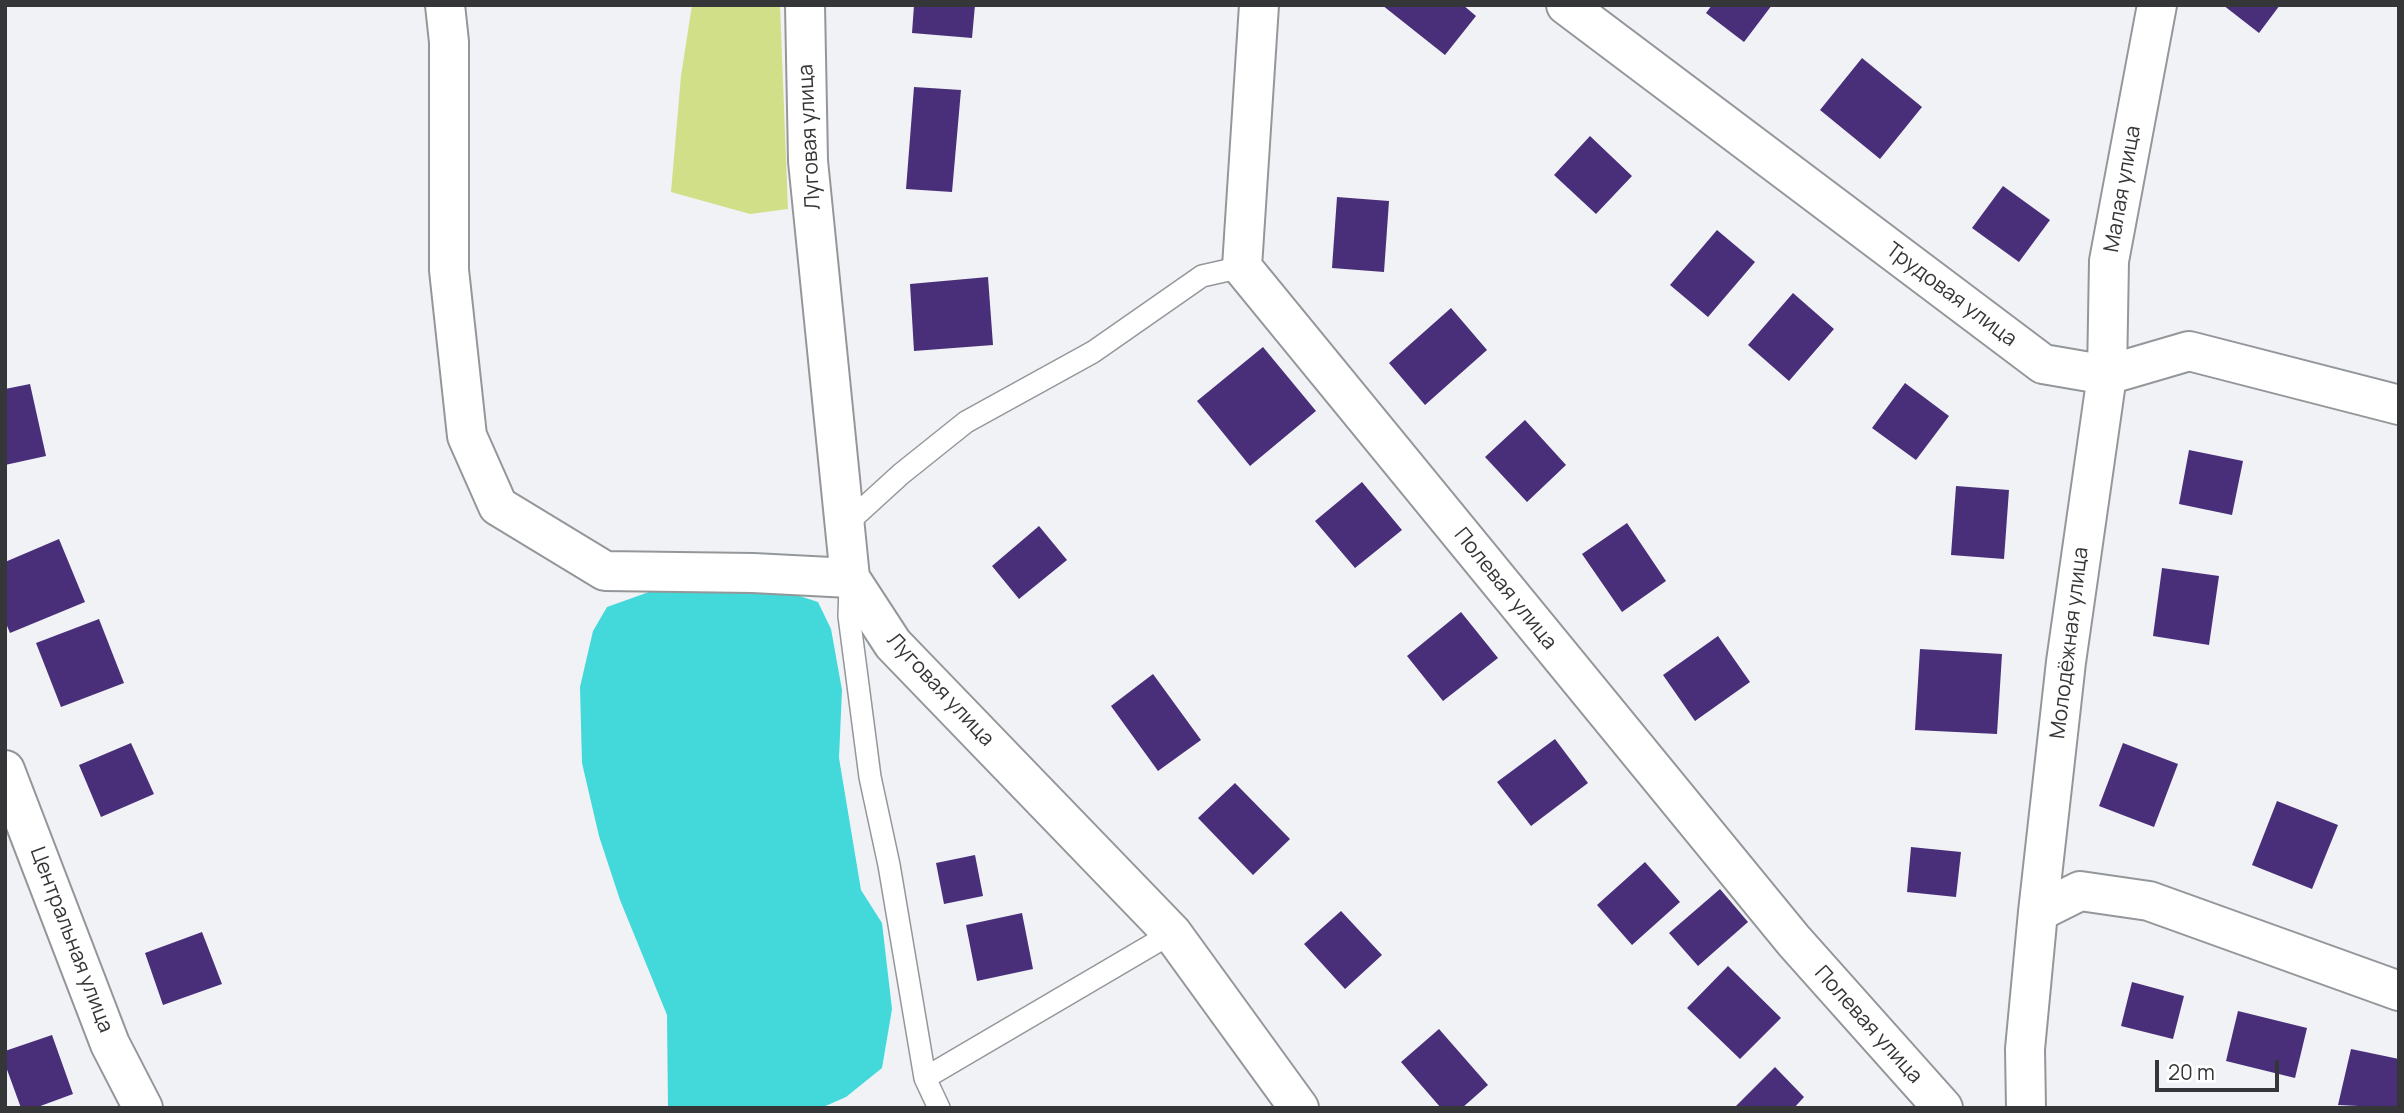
<!DOCTYPE html>
<html>
<head>
<meta charset="utf-8">
<style>
  body { margin:0 }
  #map { position:relative; width:2404px; height:1113px; overflow:hidden; background:#f0f2f6; font-family:Manrope,sans-serif }
  canvas { display:block }
  .frame { position:absolute; inset:0; border:7px solid #353638; pointer-events:none }
  .scale { position:absolute; left:2155px; top:1060px; width:124px; height:32px; box-sizing:border-box; border:4px solid #353638; border-top:0; padding-left:9px; font-size:21px; line-height:24px; white-space:nowrap; color:#353638; -webkit-text-stroke:5px #fff; paint-order:stroke }
</style>
</head>
<body>
<div id="map">
<canvas width="2404" height="1113"></canvas>
<div class="frame"></div>
<div class="scale">20 m</div>
</div>
<script>
const ctx = document.querySelector('canvas').getContext('2d');
ctx.lineJoin = 'round';
function fillPath(path, color) {
  ctx.fillStyle = color;
  ctx.fill(path, 'evenodd');
}
function toPath(rows) {
  const path = new Path2D();
  for (const r of rows) {
    path.moveTo(r[0], r[1]);
    for (let i = 2; i < r.length; i += 2) path.lineTo(r[i], r[i + 1]);
  }
  return path;
}
function strokePath(path, color, width, dash) {
  ctx.strokeStyle = color;
  ctx.lineWidth = width;
  ctx.lineCap = dash ? 'butt' : 'round';
  ctx.setLineDash(dash || []);
  ctx.stroke(path);
}
function drawText(font, color, halo, rows, align = 'center') {
  ctx.font = font + ' Manrope,sans-serif';
  ctx.lineWidth = 7;
  ctx.setLineDash([]);
  ctx.textBaseline = 'middle';
  ctx.strokeStyle = halo;
  ctx.fillStyle = color;
  for (const [text, x, y, turn = 0] of rows) {
    ctx.save();
    ctx.translate(x, y);
    ctx.rotate((+turn || 0) * Math.PI / 180);
    ctx.textAlign = isNaN(turn) ? turn : align;
    if (halo) ctx.strokeText(text, 0, 0);
    ctx.fillText(text, 0, 0);
    ctx.restore();
  }
}
fillPath(toPath([
  [692,5,780,5,788,209,750,214,671,192,681,76]
]), '#d1df89');
fillPath(toPath([
  [704,587,787,592,818,602,831,629,842,690,839,758,861,890,882,923,892,1009,882,1068,846,1097,821,1108,668,1108,667,1015,620,900,599,836,582,763,580,687,593,631,607,607,649,592]
]), '#43d8da');
fillPath(toPath([
  [914,5,975,5,972,38,912,33],
  [1382,5,1463,5,1476,16,1445,55],
  [1712,5,1772,5,1744,42,1706,13],
  [2223,5,2280,5,2259,33],
  [1862,58,1922,107,1880,159,1820,110],
  [914,87,961,90,952,192,906,189],
  [1590,136,1632,176,1596,214,1554,175],
  [2003,186,2050,220,2019,262,1972,228],
  [1337,197,1389,201,1384,272,1332,268],
  [1717,230,1755,262,1708,317,1670,285],
  [988,277,993,345,914,351,910,284],
  [1793,293,1834,329,1789,381,1748,345],
  [1451,308,1487,350,1425,405,1389,363],
  [1263,347,1316,411,1250,466,1197,401],
  [1905,383,1949,416,1916,460,1872,428],
  [30,384,46,456,5,465,5,389],
  [1525,420,1566,465,1527,502,1485,457],
  [2189,450,2243,461,2232,515,2179,504],
  [1362,482,1402,530,1355,568,1315,521],
  [1956,486,2009,490,2004,559,1951,555],
  [1627,523,1666,581,1622,612,1582,554],
  [1039,526,1067,560,1019,599,992,566],
  [59,539,85,602,10,633,5,621,5,562],
  [2162,568,2219,576,2209,645,2153,636],
  [1461,612,1498,658,1443,701,1407,656],
  [99,619,124,683,61,707,36,643],
  [1718,636,1750,682,1695,721,1663,675],
  [1920,649,2002,654,1997,734,1915,730],
  [1153,674,1201,740,1158,771,1111,706],
  [1555,739,1588,783,1531,826,1497,782],
  [131,743,154,794,101,817,79,765],
  [2123,743,2178,764,2154,827,2099,806],
  [1235,783,1290,839,1253,875,1198,818],
  [2277,801,2338,825,2312,889,2252,865],
  [1911,847,1961,852,1956,897,1907,892],
  [975,855,983,896,944,904,936,863],
  [1645,862,1680,902,1632,945,1597,905],
  [1720,889,1748,922,1698,966,1669,933],
  [1341,911,1382,955,1345,989,1304,944],
  [1022,913,1033,969,977,981,966,925],
  [202,932,222,984,163,1005,145,953],
  [1728,966,1781,1018,1740,1059,1687,1008],
  [2132,982,2184,996,2173,1039,2121,1026],
  [2238,1011,2307,1028,2295,1078,2226,1061],
  [1439,1029,1488,1085,1462,1108,1441,1108,1401,1062],
  [52,1035,73,1094,35,1108,21,1108,5,1064,5,1051],
  [2351,1049,2399,1059,2399,1108,2338,1105],
  [1775,1067,1804,1097,1794,1108,1734,1108]
]), '#492f79');
const service = toPath([
  [844,526,901,474,966,422,1093,352,1202,276,1242,267],
  [850,586,849,616,870,777,889,865,925,1078],
  [939,1108,925,1078,1172,933]
]);
const minor = toPath([
  [445,5,449,42,449,270,467,436,498,506,605,571,753,573,850,578],
  [805,5,808,161,850,578,893,644,1172,933,1299,1108],
  [1259,5,1242,267,1794,941,1943,1108],
  [1566,5,2043,364,2107,375,2189,351,2399,405],
  [5,770,110,1044,143,1108],
  [2038,912,2080,891,2149,901,2399,991],
  [2026,1108,2025,1049,2038,912,2066,662,2107,375,2109,261,2157,5]
]);
strokePath(service, '#94979a', 24);
strokePath(minor, '#94979a', 42);
strokePath(service, '#fff', 21);
strokePath(minor, '#fff', 38);
drawText('21px', '#353638', '#fff', [
  ["Луговая улица",810,137,-93],
  ["Малая улица",2123,189,-80],
  ["Трудовая улица",1951,295,37],
  ["Полевая улица",1505,589,51],
  ["Молодёжная улица",2070,643,-83],
  ["Луговая улица",940,690,47],
  ["Центральная улица",71,940,69],
  ["Полевая улица",1868,1025,48]
]);
</script>
</body>
</html>
